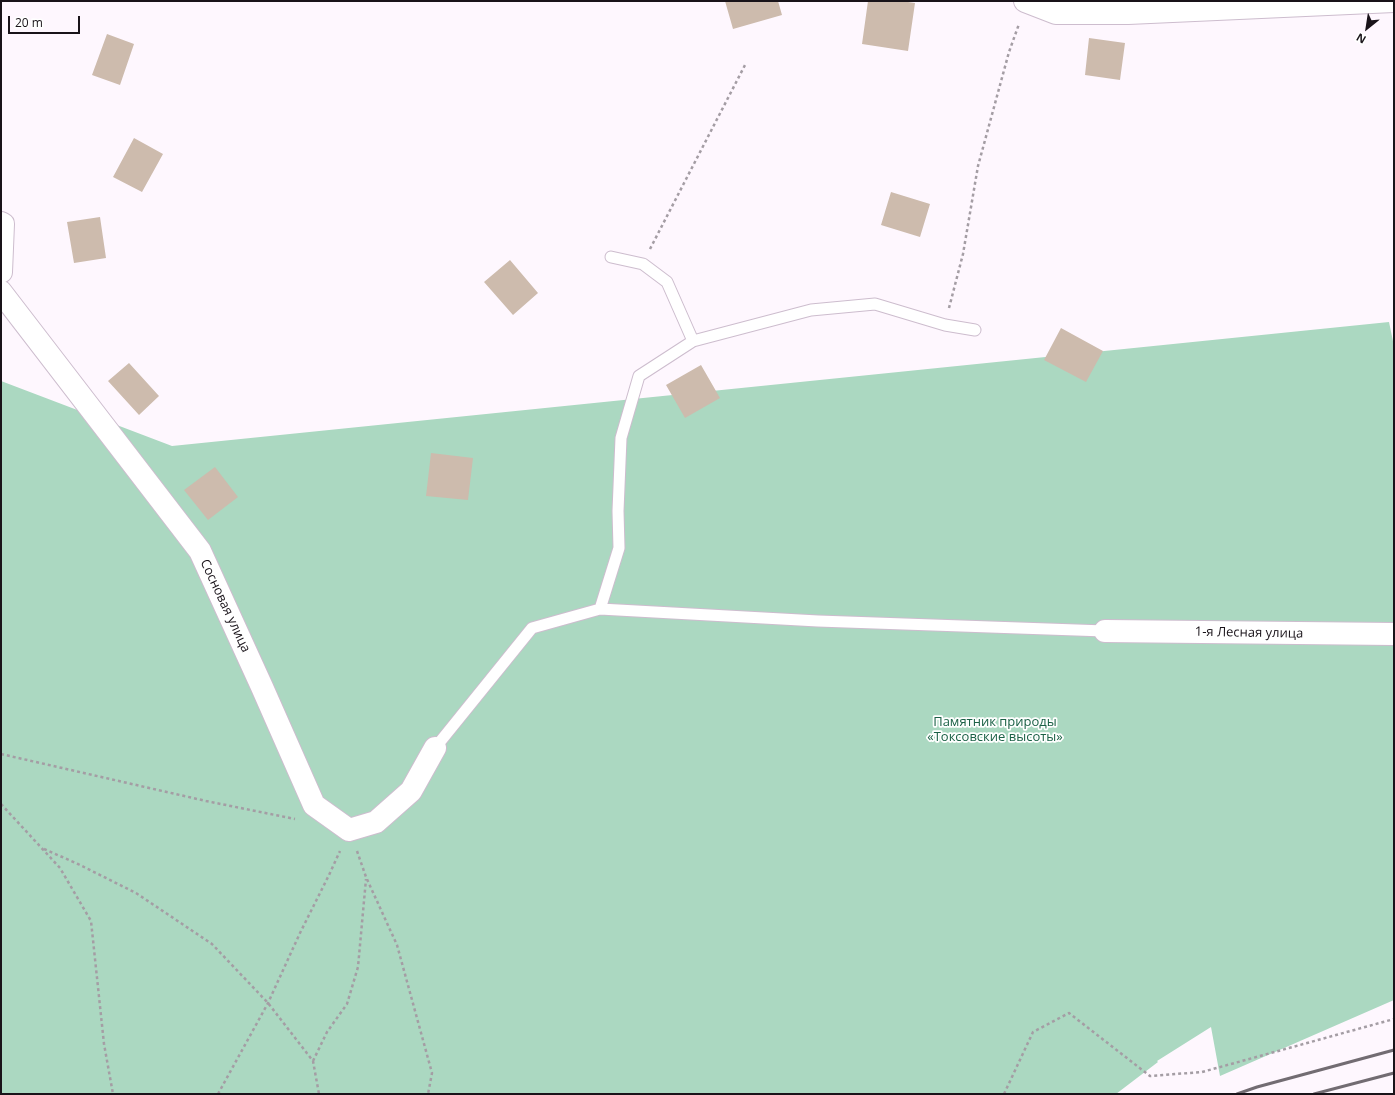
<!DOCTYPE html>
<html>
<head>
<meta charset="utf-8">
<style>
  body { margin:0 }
  #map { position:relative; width:1395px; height:1095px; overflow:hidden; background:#fef7fe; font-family:"Open Sans",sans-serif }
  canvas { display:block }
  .frame { position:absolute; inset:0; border:2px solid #191319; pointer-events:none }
  .north { position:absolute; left:1347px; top:8px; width:40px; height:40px; -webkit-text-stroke:3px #fff; paint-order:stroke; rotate:210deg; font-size:11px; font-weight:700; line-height:16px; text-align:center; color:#191319 }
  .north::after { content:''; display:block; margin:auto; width:14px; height:18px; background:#191319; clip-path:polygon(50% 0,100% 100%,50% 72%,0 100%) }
  .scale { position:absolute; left:8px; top:16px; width:72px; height:18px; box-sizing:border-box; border:2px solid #191319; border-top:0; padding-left:5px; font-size:12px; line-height:14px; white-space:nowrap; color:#191319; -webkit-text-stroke:3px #fff; paint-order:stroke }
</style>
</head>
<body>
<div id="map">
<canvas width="1395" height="1095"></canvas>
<div class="frame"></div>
<div class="north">N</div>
<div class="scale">20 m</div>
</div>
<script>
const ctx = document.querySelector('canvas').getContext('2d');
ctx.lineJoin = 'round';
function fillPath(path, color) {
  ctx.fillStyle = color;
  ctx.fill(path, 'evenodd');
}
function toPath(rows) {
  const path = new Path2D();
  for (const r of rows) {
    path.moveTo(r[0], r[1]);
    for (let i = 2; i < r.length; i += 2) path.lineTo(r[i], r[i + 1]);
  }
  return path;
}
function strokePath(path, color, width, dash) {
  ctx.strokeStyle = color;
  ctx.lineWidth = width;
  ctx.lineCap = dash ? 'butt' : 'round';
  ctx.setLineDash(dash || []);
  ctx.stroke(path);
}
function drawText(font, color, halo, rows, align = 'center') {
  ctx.font = font + ' "Open Sans",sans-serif';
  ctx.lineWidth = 3.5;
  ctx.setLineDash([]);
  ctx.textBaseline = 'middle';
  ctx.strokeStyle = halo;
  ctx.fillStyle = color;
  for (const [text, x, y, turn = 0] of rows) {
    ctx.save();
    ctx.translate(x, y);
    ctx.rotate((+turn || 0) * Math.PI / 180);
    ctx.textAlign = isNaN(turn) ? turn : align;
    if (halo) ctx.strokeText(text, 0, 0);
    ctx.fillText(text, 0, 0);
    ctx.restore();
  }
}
fillPath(toPath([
  [1389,322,1394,346,1394,1000,1220,1076,1211,1027,1157,1061,1158,1062,1116,1094,1,1094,1,381,172,446]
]), '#abd8c1');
fillPath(toPath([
  [725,1,778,1,782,15,733,29],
  [868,1,901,1,915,3,908,51,862,44],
  [107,34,134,44,120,85,92,75],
  [1089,38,1125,43,1120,80,1085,75],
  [134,138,163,154,142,192,113,177],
  [891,192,930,204,920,237,881,225],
  [100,217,106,258,74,263,67,222],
  [510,260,538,293,513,315,484,282],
  [1061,328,1103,351,1086,382,1044,360],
  [129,363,159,396,139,415,108,381],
  [701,365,720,398,685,418,666,385],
  [431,453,473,458,468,500,426,496],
  [215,467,238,497,208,520,184,490]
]), '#cdbbad');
const service = toPath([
  [611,257,643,264,667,282,693,341],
  [600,609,619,548,618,511,621,438,639,376,693,341,811,310,875,304,945,325,975,330],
  [435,748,532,628,600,609,818,621,1105,631]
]);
const minor = toPath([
  [1025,1,1056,13,1128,13,1394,1],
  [1,223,3,224,1,272],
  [1,292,200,551,262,687,314,805,349,830,376,822,411,791,435,748],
  [1105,631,1394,634]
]);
strokePath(service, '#cdbdce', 13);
strokePath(minor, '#cdbdce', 24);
strokePath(toPath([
  [650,249,745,65],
  [949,308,963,254,978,166,1009,52,1019,24],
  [1,754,206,801,295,819],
  [1,804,60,868,91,921,104,1044,113,1094],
  [44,849,78,864,136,893,212,944,268,1003,313,1061,319,1094],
  [357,851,366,877,397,945,432,1073,428,1094],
  [313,1061,327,1032,347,1004,358,967,366,879],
  [218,1094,268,1003,300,933,329,875,340,851],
  [1004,1094,1033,1032,1069,1013,1150,1076,1202,1072,1394,1019]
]), '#a49da4', 2.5, [3, 3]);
strokePath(service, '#fff', 11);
strokePath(minor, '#fff', 22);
strokePath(toPath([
  [1237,1094,1257,1087,1394,1050],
  [1314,1094,1394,1073]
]), '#726c72', 3);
drawText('13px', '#191319', '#fff', [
  ["Сосновая улица",225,606,65],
  ["1-я Лесная улица",1249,633,1]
]);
drawText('13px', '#1b6146', '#fff', [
  ["Памятник природы",995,722],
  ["«Токсовские высоты»",995,737]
]);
</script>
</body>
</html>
